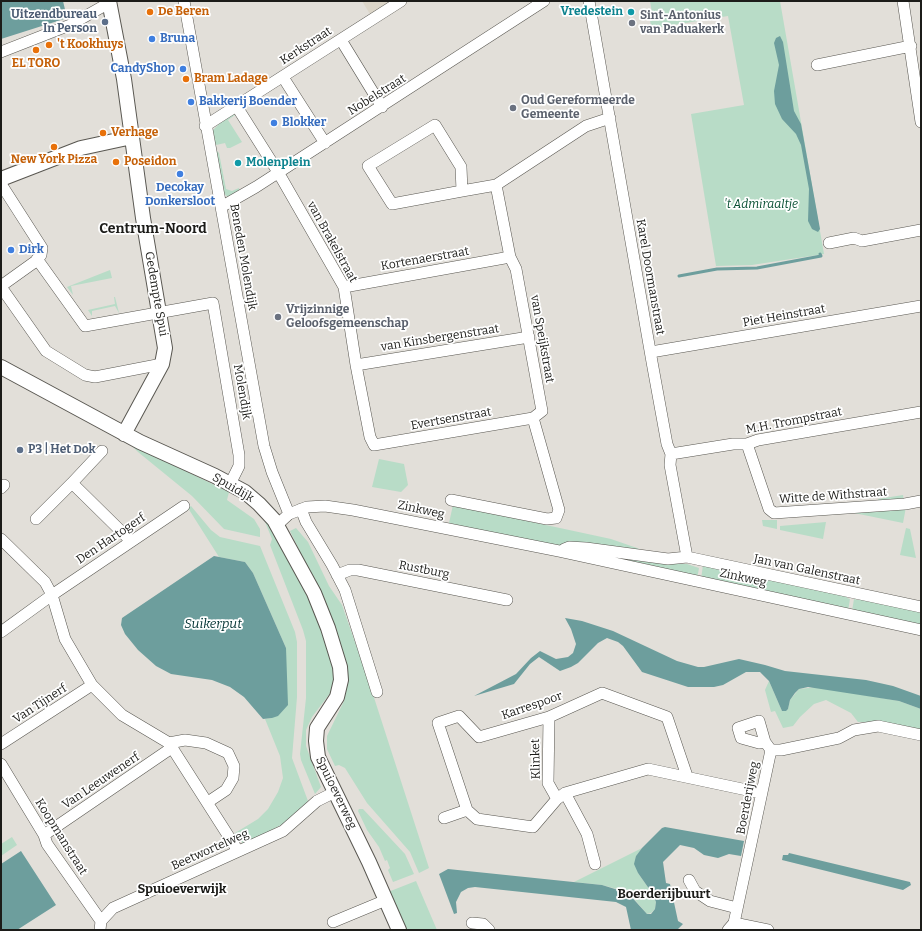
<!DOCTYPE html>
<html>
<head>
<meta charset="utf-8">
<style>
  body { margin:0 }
  #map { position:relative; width:922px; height:931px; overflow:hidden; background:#e2dfd9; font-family:Bitter,serif }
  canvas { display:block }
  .frame { position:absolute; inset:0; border:2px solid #1c1c19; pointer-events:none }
</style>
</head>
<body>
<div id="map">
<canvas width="922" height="931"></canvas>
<div class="frame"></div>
</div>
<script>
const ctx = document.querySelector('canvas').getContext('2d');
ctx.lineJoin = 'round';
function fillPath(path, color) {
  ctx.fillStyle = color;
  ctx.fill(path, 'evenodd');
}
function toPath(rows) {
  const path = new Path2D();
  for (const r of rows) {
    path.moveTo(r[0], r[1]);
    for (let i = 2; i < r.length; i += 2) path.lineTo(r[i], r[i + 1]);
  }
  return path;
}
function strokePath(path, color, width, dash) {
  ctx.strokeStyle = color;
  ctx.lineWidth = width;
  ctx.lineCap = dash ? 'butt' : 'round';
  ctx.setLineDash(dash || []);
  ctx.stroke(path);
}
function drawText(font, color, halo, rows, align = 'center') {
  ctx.font = font + ' Bitter,serif';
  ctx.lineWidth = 3.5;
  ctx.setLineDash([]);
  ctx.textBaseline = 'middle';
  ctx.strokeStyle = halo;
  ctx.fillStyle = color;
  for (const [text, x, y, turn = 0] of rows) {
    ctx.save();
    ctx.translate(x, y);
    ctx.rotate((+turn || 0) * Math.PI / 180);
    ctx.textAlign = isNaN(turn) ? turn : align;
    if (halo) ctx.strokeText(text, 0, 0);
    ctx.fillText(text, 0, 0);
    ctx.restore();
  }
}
fillPath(toPath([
  [362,1,390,1,370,14]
]), '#dbd5c8');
fillPath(toPath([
  [650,1,780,1,824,254,752,265,716,266,691,114,744,105,728,16,649,29,651,26,650,20,653,19],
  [234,114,235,115,228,120,242,142,230,148,227,148,225,143,216,145,213,142,212,131,220,123],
  [216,150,219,153,226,189,232,191,239,188,239,191,228,197,223,193],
  [110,270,112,278,71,286,73,295,67,287],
  [114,297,115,297,119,313,115,306,92,311,92,316,88,310,115,304],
  [130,444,229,492,227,500,254,519,260,529,260,537,224,529,192,496,138,452],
  [379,459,404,464,408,485,401,492,372,487],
  [903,495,904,501,879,503,878,499],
  [453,505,611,539,637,548,641,550,575,544,549,547,449,523],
  [191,506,211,530,220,537,260,546,295,632,297,642,297,697,292,758,308,801,290,820,244,845,235,833,258,819,268,809,278,792,283,778,280,756,265,719,272,718,286,648,253,573,245,562,219,557,188,508],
  [906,507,903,523,854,513,854,511],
  [263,517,288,555,327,635,336,679,331,692,312,717,306,730,306,746,321,787,315,794,301,760,300,754,306,698,306,641,303,630,270,545,272,539],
  [762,520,777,520,777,529,763,526],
  [826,522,823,539,780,530,780,526],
  [296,528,308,542,329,586,342,605,369,682,429,868,419,873,410,852,367,803,345,768,339,765,335,766,327,749,327,736,344,701,348,674,345,659,323,599,290,531],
  [906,528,910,529,916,558,900,555],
  [582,552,658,563,687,564,699,568,697,579],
  [703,565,847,596,847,598,850,599,848,611,701,579],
  [854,599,859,600,859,599,921,612,921,626,852,611],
  [769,681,782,711,785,711,788,709,790,700,799,689,817,687,899,701,921,709,921,733,866,722,858,722,851,713,826,700,814,704,800,717,793,726,783,728,775,711,771,712,765,690],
  [359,809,363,809,405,854,414,874,393,882,388,870,390,868,387,860,385,861,379,847,367,830,358,811],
  [12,837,17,845,1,856,1,844],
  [642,848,636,856,638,873,652,893,656,902,655,909,651,913,647,914,628,892,602,885,574,882],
  [416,881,437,930,405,930,394,901,388,892]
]), '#b8dcc7');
fillPath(toPath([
  [1,1,63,1,67,18,1,39],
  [780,36,783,42,794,111,801,124,820,229,818,232,812,229,808,221,809,189,801,145,796,134,782,119,775,104,774,91,779,65,774,43,776,38],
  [214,556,245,562,253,573,286,648,288,705,278,716,272,718,263,719,244,697,230,687,212,680,171,674,156,666,138,650,125,634,121,625,122,618],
  [565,618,582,621,613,631,677,661,698,667,704,667,739,659,765,665,785,671,866,680,893,686,921,696,921,709,899,701,808,687,799,689,795,693,790,700,788,709,786,711,782,711,769,681,760,672,746,672,723,685,714,687,688,687,642,672,623,646,618,642,607,638,598,643,578,663,571,667,560,671,539,657,530,664,514,684,474,696,516,674,531,658,540,651,556,659,568,657,573,653,576,644,571,629],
  [665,827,744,841,741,856,729,854,718,858,704,855,694,848,680,845,663,862,666,883,670,884,678,921,683,924,677,930,631,930,626,907,616,902,475,887,468,888,461,892,456,902,457,913,454,914,439,874,448,869,602,885,628,893,647,914,651,914,655,909,656,902,652,893,638,873,634,864,636,856,642,848,662,828],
  [21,851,56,905,17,930,1,930,1,864],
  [789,853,910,882,911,885,903,890,782,860,783,855,788,855]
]), '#6d9e9d');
strokePath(toPath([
  [679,276,717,269,757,268,821,256,820,254]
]), '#6d9e9d', 3);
const minor = toPath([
  [184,1,264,446,272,472,289,514],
  [589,1,652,362,667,444,671,454,670,465,687,557],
  [903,1,921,122],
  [341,40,382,107],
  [1,52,70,25,109,3],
  [817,65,911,46],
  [286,82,325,143],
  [237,107,278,172,344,287,356,365,370,437,374,445,533,418],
  [205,126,401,1],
  [1,184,42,248,41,255,36,261,1,286],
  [462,191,461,167,435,125,368,166,392,204,462,191,496,185],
  [221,207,256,187,544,1],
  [829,243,854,238,862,241,921,230],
  [37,259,85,326,213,303,239,455,239,466,230,484],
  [1,287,46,351,85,375,95,377,162,364],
  [344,287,510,257],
  [651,352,921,306],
  [356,365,529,337],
  [747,444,769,509,774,513,905,504,921,501],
  [102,451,72,483,131,541],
  [671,454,733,444,747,444,758,440,921,412],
  [1,488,4,485],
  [451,500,547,519,556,518,559,510,533,418,542,411,516,269,510,257,496,185,586,126,610,118],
  [301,509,306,522,332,565,345,590,377,692],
  [36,519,72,483],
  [277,525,289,514,307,507,325,506,353,510,559,551,921,630],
  [1,539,45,582,52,595,65,639,92,685,122,715,169,743,238,851],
  [564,549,569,547,586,548,668,559,687,557,921,607],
  [337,575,350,570,358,570,507,600],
  [1,632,52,595,184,506],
  [549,717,548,783,557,799],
  [765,742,759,743,741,738,738,728,759,721,765,742,771,750],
  [169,743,185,740,206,743,228,753,234,766,233,778,226,790,208,802],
  [1,744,92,685],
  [1,764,44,835,47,844,101,921],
  [687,776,667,717,602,693,549,717,479,737,459,716,438,723,467,810,477,819,533,827,557,799,565,793,648,769,761,793],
  [565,793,587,834,595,864],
  [444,818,467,810],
  [44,835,173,747],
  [689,880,695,891,710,901,737,908],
  [333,922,386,900],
  [472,923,483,924,489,930],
  [734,923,768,930],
  [100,930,101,921,113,908,283,831,317,801,335,792],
  [728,930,734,923,771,750,781,750,839,738,854,730,878,726,921,735]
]);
const tertiary = toPath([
  [109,1,124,79,143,218,165,348,162,364,124,434],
  [1,179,81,148,132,137],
  [1,367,140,442,215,476,245,492,259,504,274,520,314,593,328,628,340,667,341,680,337,697,317,728,316,741,318,757,369,862,399,930]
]);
strokePath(minor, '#595751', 12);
strokePath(tertiary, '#595751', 16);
strokePath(minor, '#fff', 11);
strokePath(tertiary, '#fff', 14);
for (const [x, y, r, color] of [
  [150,12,4,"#e8710a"],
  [631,12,4,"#0f9aa8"],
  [105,22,4,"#5c6f8a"],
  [632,23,4,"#6b7280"],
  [152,39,4,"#3f7fe0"],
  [49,45,4,"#e8710a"],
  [36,50,4,"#e8710a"],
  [183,69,4,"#3f7fe0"],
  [186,79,4,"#e8710a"],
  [191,102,4,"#3f7fe0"],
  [513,108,4,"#6b7280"],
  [274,123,4,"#3f7fe0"],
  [103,133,4,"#e8710a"],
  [54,147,4,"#e8710a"],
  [116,162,4,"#e8710a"],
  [238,163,4,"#0f9aa8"],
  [180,174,4,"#3f7fe0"],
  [11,250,4,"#3f7fe0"],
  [278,317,4,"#6b7280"],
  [20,450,4,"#5c6f8a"]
]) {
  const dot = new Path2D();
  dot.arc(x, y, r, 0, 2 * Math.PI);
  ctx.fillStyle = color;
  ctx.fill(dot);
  strokePath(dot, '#fff', 1.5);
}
drawText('bold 12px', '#c56008', '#fff', [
  ["De Beren",158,12],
  ["'t Kookhuys",57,45],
  ["EL TORO",36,64,"center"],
  ["Bram Ladage",194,79],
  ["Verhage",111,133],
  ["New York Pizza",54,160,"center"],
  ["Poseidon",124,162]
], 'left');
drawText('bold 12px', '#0d838f', '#fff', [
  ["Vredestein",623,12],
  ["Molenplein",246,163,"left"]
], 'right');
drawText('bold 12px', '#4e5e75', '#fff', [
  ["Uitzendbureau",97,15],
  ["In Person",97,29],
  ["P3 | Het Dok",28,450,"left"]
], 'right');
drawText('bold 12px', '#5b616d', '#fff', [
  ["Sint-Antonius",640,16],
  ["van Paduakerk",640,30],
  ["Oud Gereformeerde",521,101],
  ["Gemeente",521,115],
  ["Vrijzinnige",286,310],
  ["Geloofsgemeenschap",286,324]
], 'left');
drawText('bold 12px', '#366cbe', '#fff', [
  ["Bruna",160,39],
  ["CandyShop",175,69,"right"],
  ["Bakkerij Boender",199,102],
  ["Blokker",282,123],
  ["Decokay",180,188,"center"],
  ["Donkersloot",180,202,"center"],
  ["Dirk",19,250]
], 'left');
drawText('12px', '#1c1c19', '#fff', [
  ["Kerkstraat",306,46,-33],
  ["Nobelstraat",377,95,-32],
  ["van Brakelstraat",332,242,61],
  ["Beneden Molendijk",243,257,80],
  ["Kortenaerstraat",425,259,-10],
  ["Karel Doormanstraat",650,277,80],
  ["Gedempte Spui",156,294,80],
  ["Piet Heinstraat",784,316,-10],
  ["van Kinsbergenstraat",440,338,-9],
  ["van Speijkstraat",542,339,80],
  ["Molendijk",242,392,80],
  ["Evertsenstraat",451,419,-10],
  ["M.H. Trompstraat",794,421,-11],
  ["Spuidijk",233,488,30],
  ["Witte de Withstraat",833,496,-4],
  ["Zinkweg",421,510,12],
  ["Den Hartogerf",111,539,-34],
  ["Rustburg",424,570,11],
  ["Jan van Galenstraat",807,570,12],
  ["Zinkweg",743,578,12],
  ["Van Tijnerf",40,704,-33],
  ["Karrespoor",532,706,-19],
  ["Klinket",536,759,-91],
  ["Van Leeuwenerf",101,781,-34],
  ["Spuioeverweg",336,793,64],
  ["Boerderijweg",748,798,-79],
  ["Koopmanstraat",61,837,58],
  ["Beetwortelweg",210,850,-24]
]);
drawText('italic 12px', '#064e31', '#fff', [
  ["'t Admiraaltje",761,205]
]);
drawText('italic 13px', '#003232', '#fff', [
  ["Suikerput",213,624]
]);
drawText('bold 13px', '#1c1c19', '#fff', [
  ["Spuioeverwijk",182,889],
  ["Boerderijbuurt",664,894]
]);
drawText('bold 14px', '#1c1c19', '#fff', [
  ["Centrum-Noord",153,229]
]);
</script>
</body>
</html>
